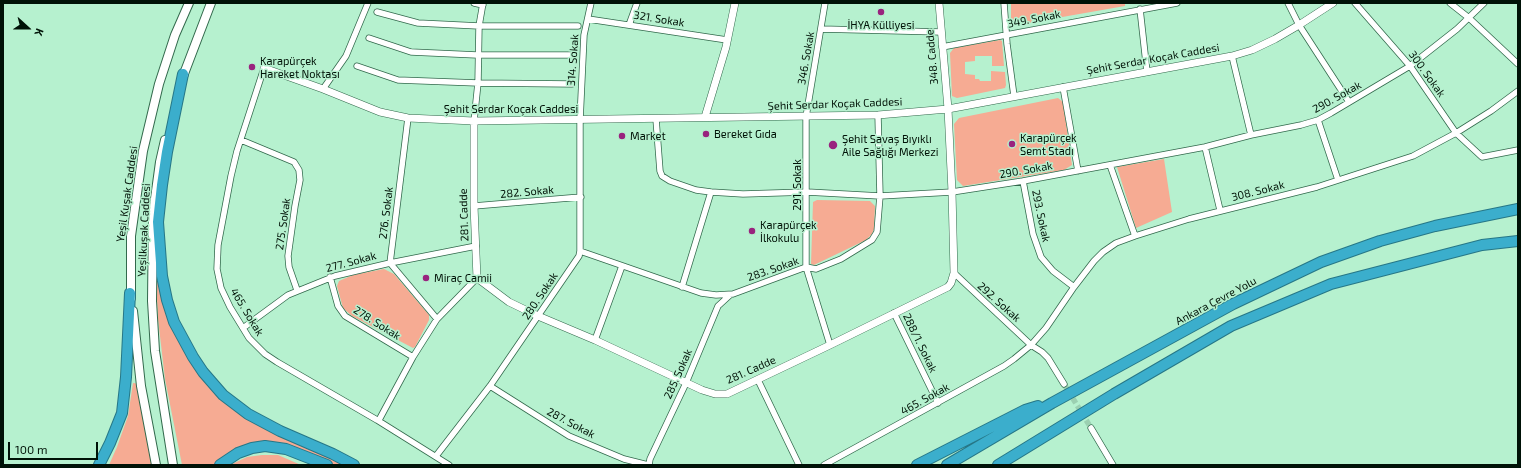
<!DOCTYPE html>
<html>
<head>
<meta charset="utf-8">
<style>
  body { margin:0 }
  #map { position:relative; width:1521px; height:468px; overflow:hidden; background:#b6f1cf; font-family:"Exo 2",sans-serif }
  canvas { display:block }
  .frame { position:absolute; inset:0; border:4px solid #001207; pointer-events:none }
  .north { position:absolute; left:8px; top:8px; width:40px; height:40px; -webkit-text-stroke:3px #b6f1cf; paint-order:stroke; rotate:111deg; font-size:11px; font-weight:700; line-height:16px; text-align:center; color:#001207 }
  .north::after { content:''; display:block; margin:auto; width:14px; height:18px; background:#001207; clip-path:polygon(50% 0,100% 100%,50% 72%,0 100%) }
  .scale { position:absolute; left:8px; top:442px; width:90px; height:18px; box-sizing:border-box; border:2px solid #001207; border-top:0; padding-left:5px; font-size:12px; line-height:14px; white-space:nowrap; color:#001207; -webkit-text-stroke:3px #b6f1cf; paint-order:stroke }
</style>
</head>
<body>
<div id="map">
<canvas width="1521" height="468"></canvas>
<div class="frame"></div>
<div class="north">K</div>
<div class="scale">100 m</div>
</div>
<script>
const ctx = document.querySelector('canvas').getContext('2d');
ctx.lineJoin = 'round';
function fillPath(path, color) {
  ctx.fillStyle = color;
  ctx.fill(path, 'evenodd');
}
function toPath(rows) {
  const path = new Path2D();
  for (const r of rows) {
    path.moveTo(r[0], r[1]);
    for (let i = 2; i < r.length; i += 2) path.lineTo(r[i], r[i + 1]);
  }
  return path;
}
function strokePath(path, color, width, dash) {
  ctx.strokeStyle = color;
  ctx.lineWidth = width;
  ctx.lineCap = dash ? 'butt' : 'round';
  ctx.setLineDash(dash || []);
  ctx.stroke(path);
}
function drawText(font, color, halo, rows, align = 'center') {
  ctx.font = font + ' "Exo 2",sans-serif';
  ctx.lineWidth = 3;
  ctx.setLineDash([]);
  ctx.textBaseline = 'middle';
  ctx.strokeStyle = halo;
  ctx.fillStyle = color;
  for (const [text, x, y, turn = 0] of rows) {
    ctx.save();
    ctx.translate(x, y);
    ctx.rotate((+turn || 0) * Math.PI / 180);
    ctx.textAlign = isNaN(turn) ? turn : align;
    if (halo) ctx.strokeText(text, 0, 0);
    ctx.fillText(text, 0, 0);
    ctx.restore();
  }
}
fillPath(toPath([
  [1011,3,1125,3,1125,6,1011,26],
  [1000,40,1002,41,1004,66,992,66,992,56,975,56,975,61,965,62,965,74,975,75,975,79,979,79,980,81,991,81,991,71,1005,72,1006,85,1005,88,957,98,952,96,950,53,954,48],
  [1058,98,1063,102,1072,165,1064,170,963,186,957,180,954,124,959,118],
  [1164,159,1172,212,1136,228,1117,167],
  [817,200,870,201,875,206,874,229,872,234,866,240,814,265,811,264,813,202],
  [384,269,394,274,429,315,429,320,415,347,413,348,352,316,343,308,337,286,339,281,353,275],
  [156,280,161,280,174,330,226,402,350,465,334,465,316,457,265,443,216,465,182,465,165,379,158,319],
  [133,383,140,384,155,465,109,465,117,447,128,416],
  [262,455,278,455,301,465,230,465,247,457]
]), '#f6ab93');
strokePath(toPath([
  [1064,384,1091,428]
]), '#9bd0b1', 5.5, [5.5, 3]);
const minor = toPath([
  [474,3,483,5],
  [825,3,806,117,806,267,830,345],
  [1004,3,1007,44,1014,96],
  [1288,3,1299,25,1349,102],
  [1355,3,1410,66,1456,133,1482,157,1518,150],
  [1450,3,1469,18,1518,64],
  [1140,9,1147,72],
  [377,12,418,23,479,26,578,26],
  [588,19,727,40],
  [629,25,637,3],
  [821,29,941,32],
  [369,38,411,52,477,55,574,55],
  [942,47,1177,3],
  [1232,56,1251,135],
  [357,66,398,80,478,83,572,84],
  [264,68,237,151,231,176,218,245,217,269,221,288,230,307,249,338,265,354,277,362,377,420,449,465],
  [1063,87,1078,171],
  [323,89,346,56,368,3],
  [408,118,390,263,437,319],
  [656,119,660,171,662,176,670,181,696,190,711,192,743,194,807,192,880,196,952,192,1023,181,1205,147,1251,135,1301,125,1318,120,1331,113,1410,66,1457,29,1484,3],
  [1318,120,1338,180],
  [474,121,478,83,479,26,483,3],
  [241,140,294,162,299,170,300,180,295,206,288,256,289,267,297,290],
  [1205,147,1220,210],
  [1110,165,1135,236],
  [1023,181,1033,234,1041,257,1053,271,1074,287],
  [474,206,581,197],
  [580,251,701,293,716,295,733,294,806,267,816,269,841,259,872,240,877,232,880,196,878,115],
  [954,273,1031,345,1042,352,1048,358,1064,384],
  [330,277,338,306,345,316,413,357],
  [682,287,711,192],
  [894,313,938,403],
  [243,328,288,295,335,276,390,263,476,246],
  [595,340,622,266],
  [758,380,799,465],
  [490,386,569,436,624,459,648,465],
  [379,420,413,357,437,319,477,278],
  [1091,428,1113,465],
  [436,456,490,386,579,256,580,251,580,120,584,35,591,3],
  [649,465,650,459,686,383,718,306,730,295],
  [824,465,1004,366,1014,359,1031,345,1046,328,1074,287,1094,261,1103,252,1116,243,1135,236,1189,219,1317,187,1413,156,1456,133,1491,111,1518,91]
]);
const tertiary = toPath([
  [264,68,323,89,380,112,408,118,474,121,878,115,948,109,1232,56,1252,50,1275,39,1299,25,1333,3],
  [705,117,726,47,735,3],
  [474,121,474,206,477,278,509,302,538,316,595,340,702,390,715,394,727,394,830,345,948,287,951,283,954,273,952,192,948,109,939,3]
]);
const secondary = toPath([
  [182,79,211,3],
  [165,140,160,162,153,213,152,301,155,351,173,465],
  [131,298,131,236,143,151,159,84,175,35,189,3],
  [133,311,141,386,156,465]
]);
const motorway = toPath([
  [183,74,167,152,162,185,158,222,162,276,167,300,174,322,193,357,203,372,223,395,248,414,280,431,333,454,354,465],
  [99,465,110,443,122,413,126,377,130,293],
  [220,465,238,453,252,448,265,446,286,449,327,465],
  [917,465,1025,410,1038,406],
  [947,465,1052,403,1233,304,1321,262,1380,241,1435,226,1518,209],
  [998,465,1114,394,1231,326,1331,284,1482,245,1518,241]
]);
strokePath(minor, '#32694c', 7);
strokePath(tertiary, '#32694c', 8);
strokePath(secondary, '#32694c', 10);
strokePath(motorway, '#267787', 12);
strokePath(minor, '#fff', 5.5);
strokePath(tertiary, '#fff', 7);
strokePath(secondary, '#fff', 8);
strokePath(motorway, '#3baecc', 10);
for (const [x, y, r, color] of [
  [881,12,4,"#99237e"],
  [252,67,4,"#99237e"],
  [706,134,4,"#99237e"],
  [622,136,4,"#99237e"],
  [1012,144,4,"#99237e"],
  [833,145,5,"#99237e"],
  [752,231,4,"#99237e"],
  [426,278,4,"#99237e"]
]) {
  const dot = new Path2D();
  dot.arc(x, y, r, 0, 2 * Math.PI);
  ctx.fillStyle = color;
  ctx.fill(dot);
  strokePath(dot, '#b6f1cf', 1.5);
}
drawText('11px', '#001207', '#b6f1cf', [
  ["321. Sokak",659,19,9],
  ["349. Sokak",1034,19,-11],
  ["348. Cadde",932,57,-95],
  ["346. Sokak",806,58,-80],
  ["Şehit Serdar Koçak Caddesi",1153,59,-10],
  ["314. Sokak",573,60,-86],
  ["300. Sokak",1427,74,54],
  ["290. Sokak",1337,97,-29],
  ["Şehit Serdar Koçak Caddesi",835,104,-2],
  ["Şehit Serdar Koçak Caddesi",511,109],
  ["290. Sokak",1026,170,-10],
  ["291. Sokak",797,185,-90],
  ["308. Sokak",1258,191,-14],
  ["282. Sokak",527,192,-5],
  ["Yeşil Kuşak Caddesi",127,194,-82],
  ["276. Sokak",386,213,-83],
  ["281. Cadde",464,215,-92],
  ["293. Sokak",1041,216,78],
  ["275. Sokak",283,224,-82],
  ["Yeşilkuşak Caddesi",144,230,-87],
  ["277. Sokak",351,262,-15],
  ["283. Sokak",773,269,-19],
  ["280. Sokak",540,296,-56],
  ["Ankara Çevre Yolu",1216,301,-28],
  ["292. Sokak",999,302,42],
  ["465. Sokak",247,312,59],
  ["278. Sokak",377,323,32],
  ["288/1. Sokak",920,343,64],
  ["281. Cadde",751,370,-24],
  ["285. Sokak",678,374,-66],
  ["465. Sokak",925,399,-29],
  ["287. Sokak",571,423,28]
]);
drawText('11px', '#001207', '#b6f1cf', [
  ["İHYA Külliyesi",881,25,"center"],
  ["Karapürçek",260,61],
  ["Hareket Noktası",260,74],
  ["Bereket Gıda",714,134],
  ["Market",630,136],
  ["Karapürçek",1020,138],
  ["Semt Stadı",1020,151],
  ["Şehit Savaş Bıyıklı",842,139],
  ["Aile Sağlığı Merkezi",842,152],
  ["Karapürçek",760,225],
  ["İlkokulu",760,238],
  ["Miraç Camii",434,278]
], 'left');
</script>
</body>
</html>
